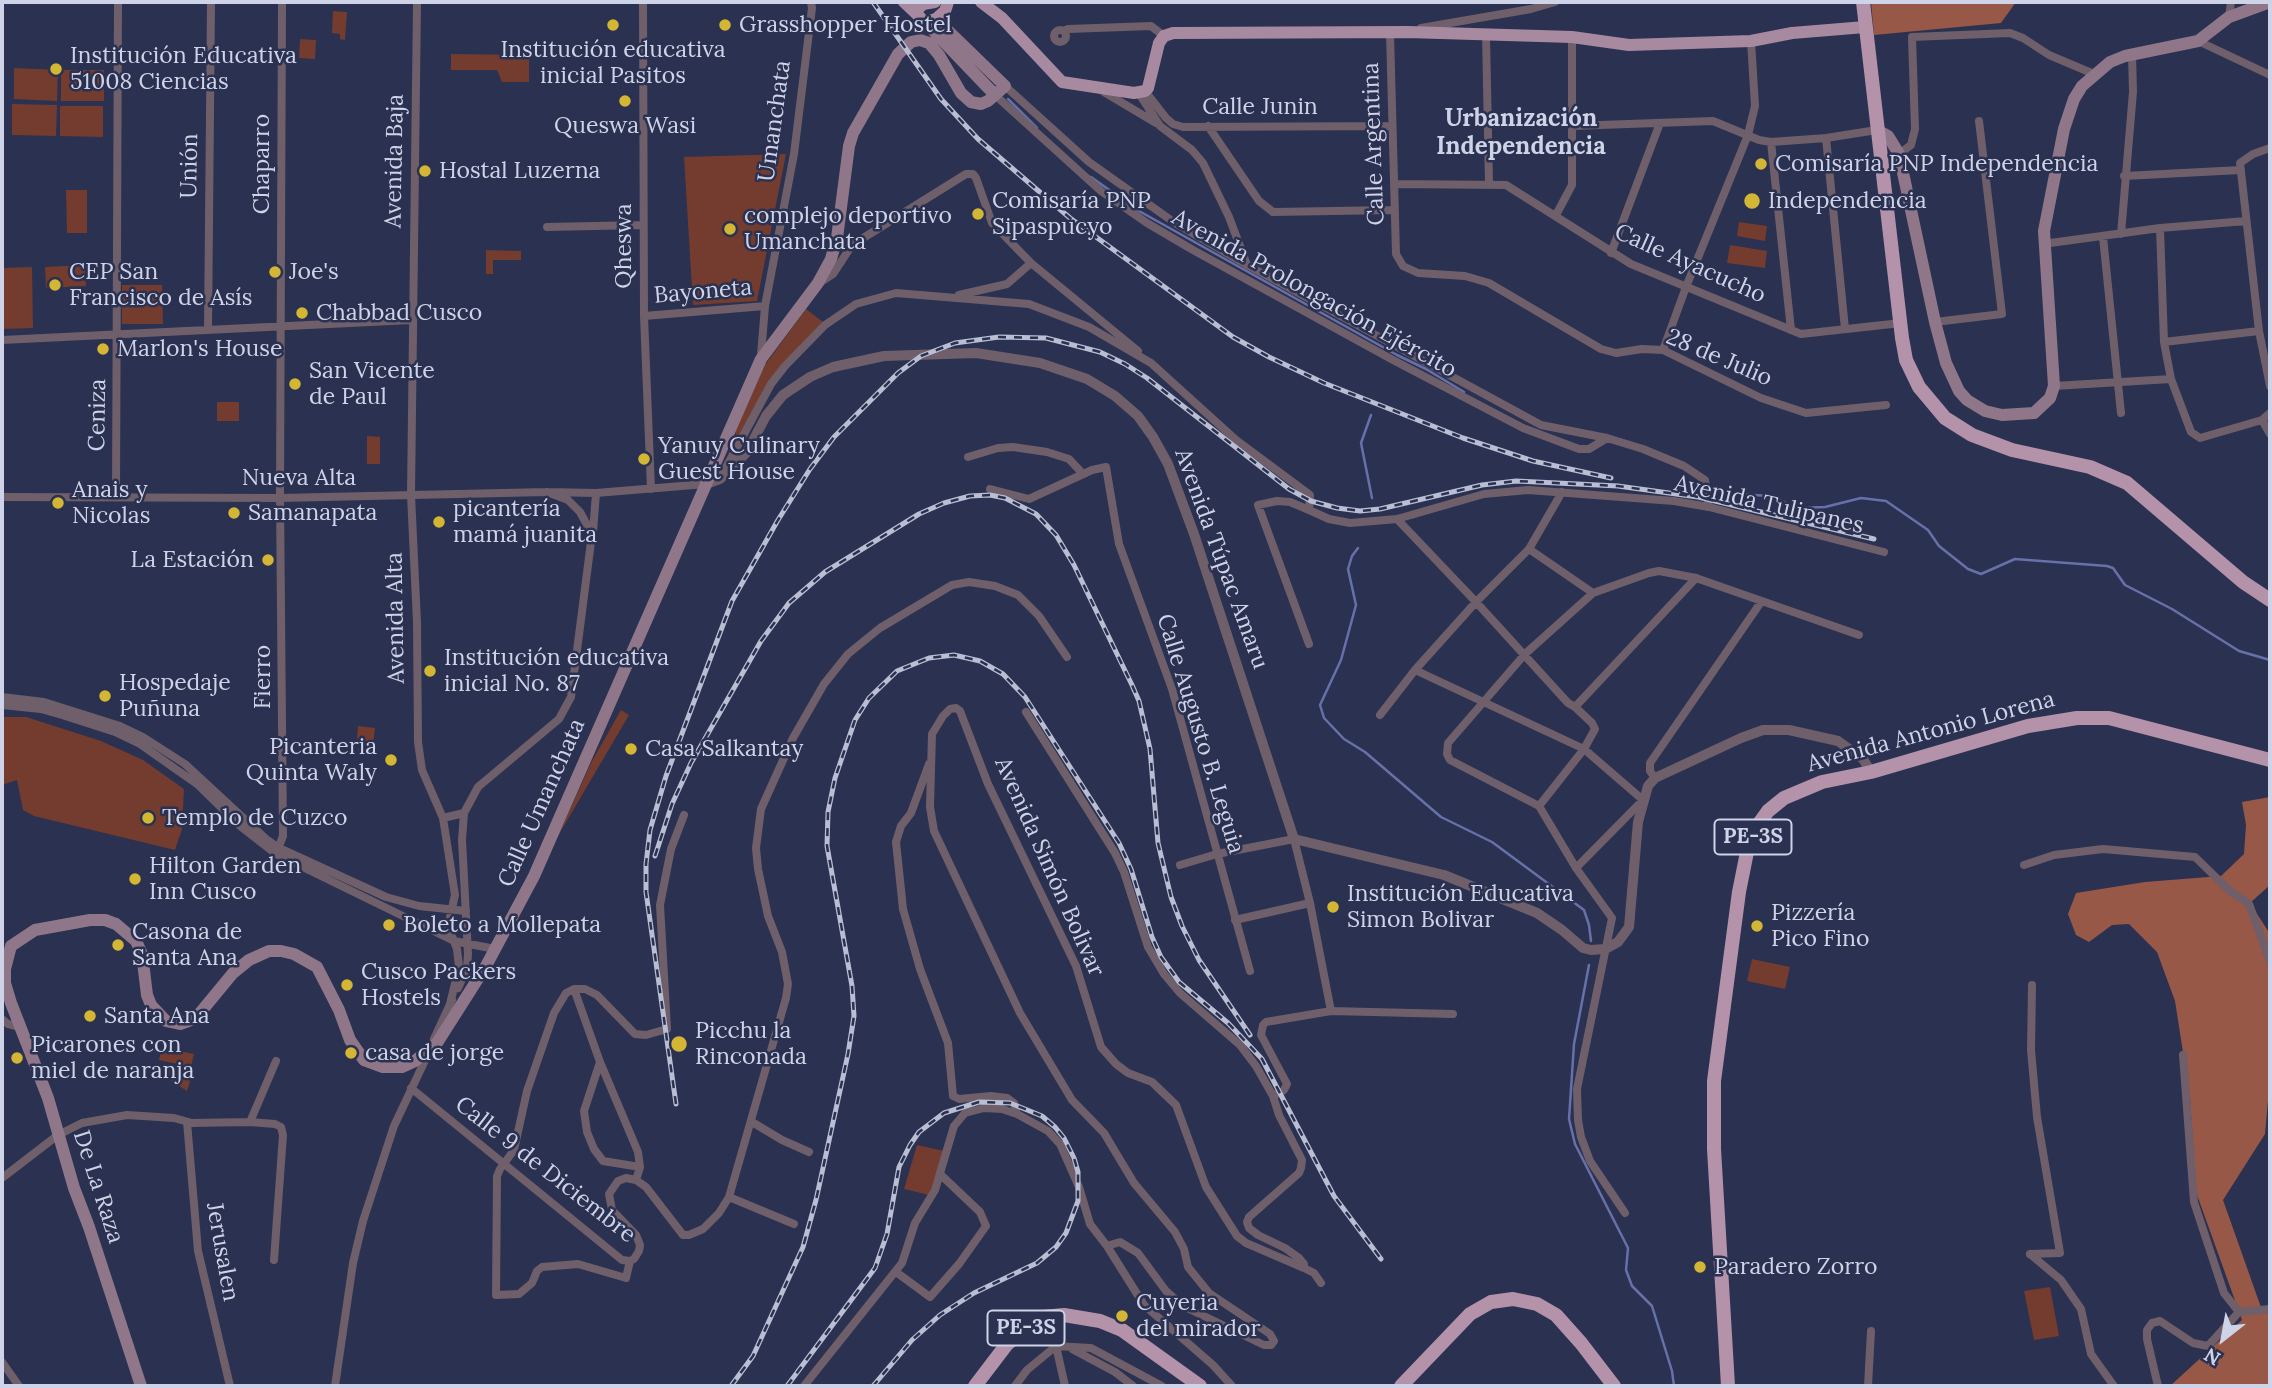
<!DOCTYPE html>
<html>
<head>
<meta charset="utf-8">
<style>
  body { margin:0 }
  #map { position:relative; width:2272px; height:1388px; overflow:hidden; background:#2b3150; font-family:Lora,serif }
  canvas { display:block }
  .frame { position:absolute; inset:0; border:4px solid #ced3e7; pointer-events:none }
  .north { position:absolute; left:2188px; top:1304px; width:70px; height:70px; -webkit-text-stroke:5px #2b3150; paint-order:stroke; rotate:211deg; font-size:19px; font-weight:700; line-height:28px; text-align:center; color:#ced3e7 }
  .north::after { content:''; display:block; margin:auto; width:24px; height:32px; background:#ced3e7; clip-path:polygon(50% 0,100% 100%,50% 72%,0 100%) }
</style>
</head>
<body>
<div id="map">
<canvas width="2272" height="1388"></canvas>
<div class="frame"></div>
<div class="north">N</div>
</div>
<script>
const ctx = document.querySelector('canvas').getContext('2d');
ctx.lineJoin = 'round';
function fillPath(path, color) {
  ctx.fillStyle = color;
  ctx.fill(path, 'evenodd');
}
function toPath(rows) {
  const path = new Path2D();
  for (const r of rows) {
    if (r.length === 3) {
      path.moveTo(r[0] + r[2], r[1]);
      path.arc(r[0], r[1], r[2], 0, 2 * Math.PI);
      continue;
    }
    path.moveTo(r[0], r[1]);
    for (let i = 2; i < r.length; i += 2) path.lineTo(r[i], r[i + 1]);
  }
  return path;
}
function strokePath(path, color, width, dash) {
  ctx.strokeStyle = color;
  ctx.lineWidth = width;
  ctx.lineCap = dash ? 'butt' : 'round';
  ctx.setLineDash(dash || []);
  ctx.stroke(path);
}
function drawText(font, color, halo, rows, align = 'center') {
  ctx.font = font + ' Lora,serif';
  ctx.lineWidth = 5;
  ctx.setLineDash([]);
  ctx.textBaseline = 'middle';
  ctx.strokeStyle = halo;
  ctx.fillStyle = color;
  for (const [text, x, y, turn = 0] of rows) {
    ctx.save();
    ctx.translate(x, y);
    ctx.rotate((+turn || 0) * Math.PI / 180);
    ctx.textAlign = isNaN(turn) ? turn : align;
    if (halo) ctx.strokeText(text, 0, 0);
    ctx.fillText(text, 0, 0);
    ctx.restore();
  }
}
fillPath(toPath([
  [333,11,347,12,345,40,340,39,340,34,332,33],
  [300,39,316,40,315,59,299,58],
  [451,54,529,55,529,82,502,82,497,70,451,70],
  [14,68,58,70,57,101,14,99],
  [61,70,104,70,104,101,61,101],
  [12,104,57,105,56,136,12,135],
  [60,106,103,106,103,137,60,136],
  [786,154,757,301,693,305,684,157],
  [66,190,87,190,87,233,67,233],
  [1739,222,1767,226,1765,241,1737,236],
  [1730,245,1767,251,1765,268,1727,263],
  [486,250,521,251,521,260,493,260,493,274,486,274],
  [85,265,86,286,46,288,45,267],
  [32,267,33,328,2,329,2,268],
  [162,285,163,324,122,324,122,285],
  [806,309,823,322,774,375,737,443,735,442,736,430,765,365],
  [217,402,239,402,239,421,217,421],
  [367,436,380,437,380,464,367,464],
  [621,710,629,715,558,836,592,761],
  [2,717,26,717,101,741,143,760,184,789,182,829,175,850,34,816,23,810,17,780,2,785],
  [358,726,375,728,372,753,358,752,359,746,364,747,366,742,357,738],
  [1752,959,1790,967,1785,989,1747,981],
  [162,1047,194,1054,191,1067,159,1060],
  [157,1066,192,1075,187,1091,165,1077],
  [917,1145,944,1151,929,1195,904,1189],
  [2050,1287,2059,1336,2034,1340,2024,1291]
]), '#733c2e');
fillPath(toPath([
  [1871,2,2016,2,2001,23,1874,35],
  [2270,797,2270,885,2250,903,2270,934,2270,1078,2265,1134,2223,1200,2263,1313,2270,1312,2270,1386,2170,1386,2242,1320,2196,1192,2190,1097,2175,1001,2157,952,2129,924,2112,925,2089,942,2076,935,2068,914,2076,893,2145,882,2221,876,2244,854,2246,825,2242,802]
]), '#975848');
strokePath(toPath([
  [1008,99,1037,128],
  [1091,177,1139,211,1397,355,1426,369,1464,392],
  [1371,415,1361,443,1372,498],
  [1741,494,1768,496,1799,508,1825,507,1861,498,1886,501,1928,530,1939,546,1968,569,1981,574,2015,559,2107,566,2113,568,2125,585,2172,609,2239,651,2270,660],
  [1358,548,1352,556,1348,569,1356,605,1341,660,1320,705,1324,718,1344,739,1365,752,1441,817,1492,842,1584,910,1589,925,1591,941],
  [1589,965,1574,1044,1569,1119,1575,1144,1628,1248,1626,1270,1632,1286,1652,1306,1672,1371,1674,1386]
]), '#6771a9', 2.5);
strokePath(toPath([
  [417,2,411,495,417,622,418,742,422,770,443,818,455,895,448,926,457,949,459,967,450,1004],
  [643,2,644,316,651,489],
  [2229,17,2231,2],
  [1421,28,1531,9,1555,2],
  [1060,36,6],
  [1063,31,1068,29,1151,26,1164,36],
  [1390,33,1396,254,1403,266,1418,273,1465,276,1489,283,1601,349,1616,353,1642,349,1663,350,1761,398,1806,413,1886,405],
  [1486,35,1489,183],
  [2198,41,2270,75],
  [1005,86,1089,162,1175,223,1247,265,1541,425,1607,438,1643,449,1684,466,1705,480,1709,507],
  [1145,91,1166,118,1173,124,1183,127,1392,126],
  [1104,92,1156,123],
  [1138,92,1160,126,1192,150,1203,163,1229,217,1247,265],
  [995,95,1101,191,1147,223,1193,250,1393,360,1523,428,1579,449,1589,449,1607,438],
  [1208,126,1259,201,1273,212,1394,210],
  [1572,126,1713,121,1759,140,1771,142,1826,138,1877,130],
  [1826,138,1845,329],
  [1771,142,1791,330],
  [2270,148,2253,154,2240,163,2259,331,2270,386],
  [1899,154,1911,145,1915,129,1912,37,2010,33,2023,38,2049,55,2094,74],
  [2124,176,2241,170],
  [1394,184,1506,185,1631,264,1801,334,1901,323],
  [1556,215,1572,185,1572,37],
  [547,227,643,225],
  [2160,228,2164,342,2171,379,2191,432,2200,438,2262,420,2270,413],
  [2121,234,2133,92,2132,54],
  [2103,237,2121,413],
  [2043,244,2160,228,2246,221],
  [1611,253,1660,123],
  [821,282,833,274,852,245,966,174,973,174,976,178,992,223,1031,263,1138,351],
  [959,295,1007,284,1031,263],
  [644,316,765,306],
  [1935,322,2002,314,1979,121],
  [208,330,211,2],
  [2,340,411,320],
  [2164,342,2259,331],
  [1663,350,1686,287,1748,135,1755,106,1751,41],
  [761,355,765,306,794,154,812,8,811,2],
  [2054,386,2171,379],
  [2262,420,2270,434],
  [968,457,998,448,1013,447,1047,452,1069,459,1083,474],
  [723,473,771,384,785,366,825,325,856,304,896,293,1029,304,1089,327,1151,363,1236,440,1310,495,1309,510,1329,519,1350,523,1397,519,1484,494,1528,490,1674,501,1709,507,1884,552],
  [990,489,1029,499,1092,470,1106,467,1119,544,1172,689,1250,971],
  [116,496,118,2],
  [2,497,280,498,547,492,596,493,706,484],
  [1397,519,1476,602,1568,703,1575,707,1696,578],
  [593,532,596,493],
  [1529,549,1593,593],
  [1309,644,1258,505,1277,501,1290,502,1309,510],
  [1415,670,1584,749,1643,800,1576,868],
  [2,697,44,702,120,726,143,737,185,764,266,839,279,848,386,897,419,906,466,911],
  [2,705,41,709,62,715,115,732,140,744,197,784,239,825,276,854,454,941,495,949],
  [1026,712,1115,853,1124,872,1148,947,1164,974,1180,993,1240,1045,1256,1066,1273,1096,1284,1090,1287,1084,1261,1035,1263,1025,1266,1022,1331,1011,1310,903,1294,839,1217,854,1180,865],
  [1380,715,1415,670,1476,602,1529,549,1562,492],
  [929,764,911,813,901,826,896,842,903,909,920,969,948,1043,953,1096,959,1099,991,1096,1007,1098,1014,1103,1017,1114],
  [1655,778,1650,771,1650,763,1761,602],
  [1539,806,1584,749,1595,729,1592,723,1575,707],
  [443,818,464,813],
  [276,854,283,836,280,498,282,2],
  [2024,865,2054,855,2103,849,2195,857,2230,891,2249,904,2270,961],
  [1235,920,1310,903],
  [458,988,467,968,468,954,462,840,464,813,478,787,559,719,571,697,592,534,580,512,568,500,547,492],
  [574,989,600,1062,638,1152,640,1167,636,1180],
  [1331,1011,1453,1014],
  [2,1019,8,1024,20,1027],
  [434,1039,452,1000],
  [2183,1055,2194,1202,2224,1293,2239,1312],
  [600,1062,584,1111,587,1132,594,1149,603,1161,640,1167],
  [411,1088,622,1260,630,1261,634,1259,639,1251,640,1245,636,1235,612,1210,609,1194,618,1181,626,1178,636,1180,646,1187,683,1235,689,1235,703,1229,719,1213,729,1197,786,998,788,984,782,952,768,916,758,869,756,848,761,809,793,738,824,684,848,654,880,628,952,585,969,582,995,586,1018,595,1039,616,1067,657],
  [1273,1096,1279,1115,1302,1160,1301,1168,1299,1173,1249,1217,1247,1222,1249,1228,1258,1235,1285,1248,1299,1258,1304,1264,1304,1268],
  [187,1122,198,1251,230,1386],
  [250,1122,276,1061],
  [752,1122,782,1140,809,1152],
  [2,1178,58,1135,82,1123,127,1115,174,1118,192,1123,250,1122,275,1124,281,1127,283,1135,274,1260],
  [729,1197,794,1224],
  [1625,1213,1590,1161,1581,1137,1578,1120,1577,1089,1612,918,1576,868,1539,806,1450,760,1447,754,1448,743,1525,654,1593,593,1649,573,1659,571,1696,578,1859,635],
  [2030,1254,2060,1253,2037,1117,2031,1050,2032,985],
  [2030,1254,2061,1280,2081,1309,2091,1354,2114,1386],
  [630,1261,626,1278,578,1264,542,1267,537,1271,532,1283,519,1294,496,1295,497,1176,500,1169,514,1150,527,1091,554,1013,566,993,574,989,585,989,597,995,635,1034,646,1035,667,1029,660,905,671,849,684,815],
  [896,1272,930,1297,959,1264,986,1226,980,1212,941,1175],
  [1056,1346,1065,1386],
  [1072,1349,1115,1372,1133,1386],
  [2,1362,19,1386],
  [335,1386,353,1263,363,1221,394,1126,428,1054],
  [804,1386,902,1263,915,1223,935,1190,954,1126,965,1113,984,1108,1002,1109,1017,1114,1048,1131,1060,1144,1079,1187,1090,1224,1107,1246],
  [1015,1386,1027,1370,1056,1346,1091,1348,1162,1386],
  [1232,1386,1213,1365,1144,1305,1107,1246,1120,1242,1138,1253,1166,1291,1183,1306,1264,1345,1271,1345,1274,1341,1270,1334,1209,1293,1188,1267,1184,1249,1175,1232,1134,1183,1104,1133,1072,1100,1020,1013,934,831,930,807,932,734,943,716,950,709,956,708,960,711,988,784,1076,966,1101,1047,1116,1064,1128,1073,1152,1082,1176,1105,1206,1187,1237,1236,1246,1243,1304,1268,1314,1273,1321,1283],
  [1868,1386,1871,1331],
  [2158,1386,2147,1339,2147,1330,2152,1323,2160,1321,2193,1343,2208,1346,2239,1312,2270,1309]
]), '#6e5f6a', 8);
strokePath(toPath([
  [706,484,720,479,747,452,766,416,783,395,810,377,833,367,884,356,976,353,1040,363,1087,379,1115,396,1138,416,1153,437,1168,464,1194,534,1294,839,1444,875,1537,913,1562,930,1583,948,1591,950,1605,949,1618,942,1629,927,1638,822,1648,786,1655,778,1741,738,1763,730,1789,730,1838,741,1863,759,1871,772]
]), '#6e5f6a', 10);
strokePath(toPath([
  [925,22,995,95],
  [1877,130,1888,136,1899,154,1935,322,1946,363,1959,391,1967,400,1985,411,2002,415,2034,413,2050,398,2054,386,2044,231,2064,129,2074,99,2082,86,2110,62,2125,56,2198,41,2229,17,2270,2],
  [141,1386,89,1227,74,1188,48,1098,11,1003,5,983,5,969,11,946,35,930,90,920,105,920,116,924,136,941,142,954,147,995,151,1005,166,1021,180,1024,191,1020,200,1013,233,973,249,960,269,951,281,951,294,954,317,967,339,1010,350,1040,364,1060,383,1067,402,1067,415,1061,437,1043,486,966,534,876,761,359,818,283,831,259,837,238,849,146,853,133,898,54,911,42,920,40,929,43,939,55,961,93,971,102,981,104,988,101,1005,86,936,19]
]), '#8f7789', 12);
strokePath(toPath([
  [904,2,925,22,936,19,945,11,948,2],
  [981,2,1002,18,1062,82,1134,93,1145,91,1148,88,1159,43,1164,36,1173,33,1408,32,1572,37,1629,45,1751,41,1792,33,1865,27],
  [915,12,923,4,935,2]
]), '#a88aa0', 12);
strokePath(toPath([
  [1863,2,1902,338,1906,360,1919,387,1945,418,1972,435,2012,450,2090,467,2127,483,2243,582,2270,600],
  [975,1386,1007,1344,1019,1334,1043,1317,1064,1315,1100,1321,1122,1330,1200,1386],
  [1401,1386,1470,1314,1491,1302,1513,1299,1537,1304,1556,1315,1581,1343,1614,1386],
  [1728,1386,1714,1149,1714,1081,1739,892,1747,852,1760,822,1768,811,1784,798,1822,782,1871,772,2028,726,2077,718,2109,718,2270,760]
]), '#b392aa', 14);
const rail = toPath([
  [873,2,941,99,978,139,1070,218,1233,337,1269,357,1324,383,1463,438,1533,461,1611,478],
  [1690,495,1874,539],
  [655,856,672,804,691,763,761,641,789,603,825,572,919,514,944,503,970,496,990,495,1005,498,1036,514,1056,535,1074,565,1132,685,1139,701,1150,749,1158,843,1171,897,1182,926,1199,960,1250,1035],
  [676,1104,646,892,646,864,650,830,666,776,732,601,778,520,810,469,834,437,898,373,921,356,955,343,999,337,1046,338,1100,352,1125,364,1147,378,1289,489,1311,501,1337,508,1360,511,1380,509,1482,485,1516,481,1618,486,1698,497],
  [731,1386,753,1356,803,1247,816,1200,848,1054,854,1016,852,986,827,846,828,812,835,778,855,720,869,698,897,671,929,658,954,655,980,661,1003,674,1025,697,1119,843,1131,869,1152,937,1161,957,1179,982,1228,1023,1262,1059,1334,1196,1381,1259],
  [787,1386,875,1268,887,1234,899,1167,910,1145,919,1132,944,1113,979,1102,1010,1103,1042,1116,1055,1127,1064,1138,1074,1158,1078,1172,1078,1201,1066,1233,1056,1247,1037,1263,974,1293,940,1315,912,1340,873,1386]
]);
strokePath(rail, '#b9bed3', 5);
strokePath(rail, '#2b3150', 2.5, [8]);
for (const [x, y, r, color] of [
  [613,25,7,"#d4b635"],
  [725,25,7,"#d4b635"],
  [56,69,7,"#d4b635"],
  [625,101,7,"#d4b635"],
  [1761,164,7,"#d4b635"],
  [425,171,7,"#d4b635"],
  [1752,201,9,"#d4b635"],
  [978,214,7,"#d4b635"],
  [730,229,7,"#d4b635"],
  [275,272,7,"#d4b635"],
  [55,285,7,"#d4b635"],
  [302,313,7,"#d4b635"],
  [103,349,7,"#d4b635"],
  [295,384,7,"#d4b635"],
  [644,459,7,"#d4b635"],
  [58,503,7,"#d4b635"],
  [234,513,7,"#d4b635"],
  [439,522,7,"#d4b635"],
  [268,560,7,"#d4b635"],
  [430,671,7,"#d4b635"],
  [105,696,7,"#d4b635"],
  [631,749,7,"#d4b635"],
  [391,760,7,"#d4b635"],
  [148,818,7,"#d4b635"],
  [135,879,7,"#d4b635"],
  [1333,907,7,"#d4b635"],
  [389,925,7,"#d4b635"],
  [1757,926,7,"#d4b635"],
  [118,945,7,"#d4b635"],
  [347,985,7,"#d4b635"],
  [90,1016,7,"#d4b635"],
  [679,1044,9,"#d4b635"],
  [351,1053,7,"#d4b635"],
  [17,1058,7,"#d4b635"],
  [1700,1267,7,"#d4b635"],
  [1122,1316,7,"#d4b635"]
]) {
  const dot = new Path2D();
  dot.arc(x, y, r, 0, 2 * Math.PI);
  ctx.fillStyle = color;
  ctx.fill(dot);
  strokePath(dot, '#2b3150', 2.5);
}
for (const [x, y, w] of [
  [1753,837,77],
  [1026,1328,77]
]) {
  const box = new Path2D();
  box.roundRect(x - w / 2, y - 17.5, w, 35, 5);
  ctx.fillStyle = '#2b3150';
  ctx.fill(box);
  strokePath(box, '#ced3e7', 2);
}
drawText('bold 21px', '#ced3e7', null, [
  ["PE-3S",1753,837],
  ["PE-3S",1026,1328]
]);
drawText('23px', '#ced3e7', '#2b3150', [
  ["Grasshopper Hostel",739,25],
  ["Institución educativa",613,50,"center"],
  ["inicial Pasitos",613,76,"center"],
  ["Institución Educativa",70,56],
  ["51008 Ciencias",70,82],
  ["Queswa Wasi",625,126,"center"],
  ["Comisaría PNP Independencia",1775,164],
  ["Hostal Luzerna",439,171],
  ["Comisaría PNP",992,201],
  ["Sipaspucyo",992,227],
  ["Independencia",1768,201],
  ["complejo deportivo",744,216],
  ["Umanchata",744,242],
  ["CEP San",69,272],
  ["Francisco de Asís",69,298],
  ["Joe's",289,272],
  ["Chabbad Cusco",316,313],
  ["Marlon's House",117,349],
  ["San Vicente",309,371],
  ["de Paul",309,397],
  ["Yanuy Culinary",658,446],
  ["Guest House",658,472],
  ["Anais y",72,490],
  ["Nicolas",72,516],
  ["picantería",453,509],
  ["mamá juanita",453,535],
  ["Samanapata",248,513],
  ["La Estación",254,560,"right"],
  ["Institución educativa",444,658],
  ["inicial No. 87",444,684],
  ["Hospedaje",119,683],
  ["Puñuna",119,709],
  ["Picanteria",377,747,"right"],
  ["Quinta Waly",377,773,"right"],
  ["Casa Salkantay",645,749],
  ["Templo de Cuzco",162,818],
  ["Hilton Garden",149,866],
  ["Inn Cusco",149,892],
  ["Institución Educativa",1347,894],
  ["Simon Bolivar",1347,920],
  ["Pizzería",1771,913],
  ["Pico Fino",1771,939],
  ["Boleto a Mollepata",403,925],
  ["Casona de",132,932],
  ["Santa Ana",132,958],
  ["Cusco Packers",361,972],
  ["Hostels",361,998],
  ["Santa Ana",104,1016],
  ["Picchu la",695,1031],
  ["Rinconada",695,1057],
  ["Picarones con",31,1045],
  ["miel de naranja",31,1071],
  ["casa de jorge",365,1053],
  ["Paradero Zorro",1714,1267],
  ["Cuyeria",1136,1303],
  ["del mirador",1136,1329]
], 'left');
drawText('23px', '#ced3e7', '#2b3150', [
  ["Calle Junin",1260,107],
  ["Umanchata",775,121,-82],
  ["Calle Argentina",1374,144,-92],
  ["Avenida Baja",395,161,-89],
  ["Chaparro",262,164,-90],
  ["Unión",190,166,-89],
  ["Qheswa",624,246,-90],
  ["Calle Ayacucho",1690,264,24],
  ["Bayoneta",703,292,-5],
  ["Avenida Prolongación Ejército",1314,294,29],
  ["28 de Julio",1719,358,23],
  ["Ceniza",98,415,-89],
  ["Nueva Alta",299,478],
  ["Avenida Tulipanes",1769,505,13],
  ["Avenida Túpac Amaru",1221,559,70],
  ["Avenida Alta",396,618,-91],
  ["Fierro",263,677,-90],
  ["Avenida Antonio Lorena",1931,732,-15],
  ["Calle Augusto B. Leguia",1200,734,73],
  ["Calle Umanchata",542,803,-66],
  ["Avenida Simón Bolivar",1049,867,66],
  ["Calle 9 de Diciembre",545,1170,38],
  ["De La Raza",98,1187,72],
  ["Jerusalen",222,1252,80]
]);
drawText('bold 24px', '#ced3e7', '#2b3150', [
  ["Urbanización",1521,119],
  ["Independencia",1521,147]
]);
</script>
</body>
</html>
